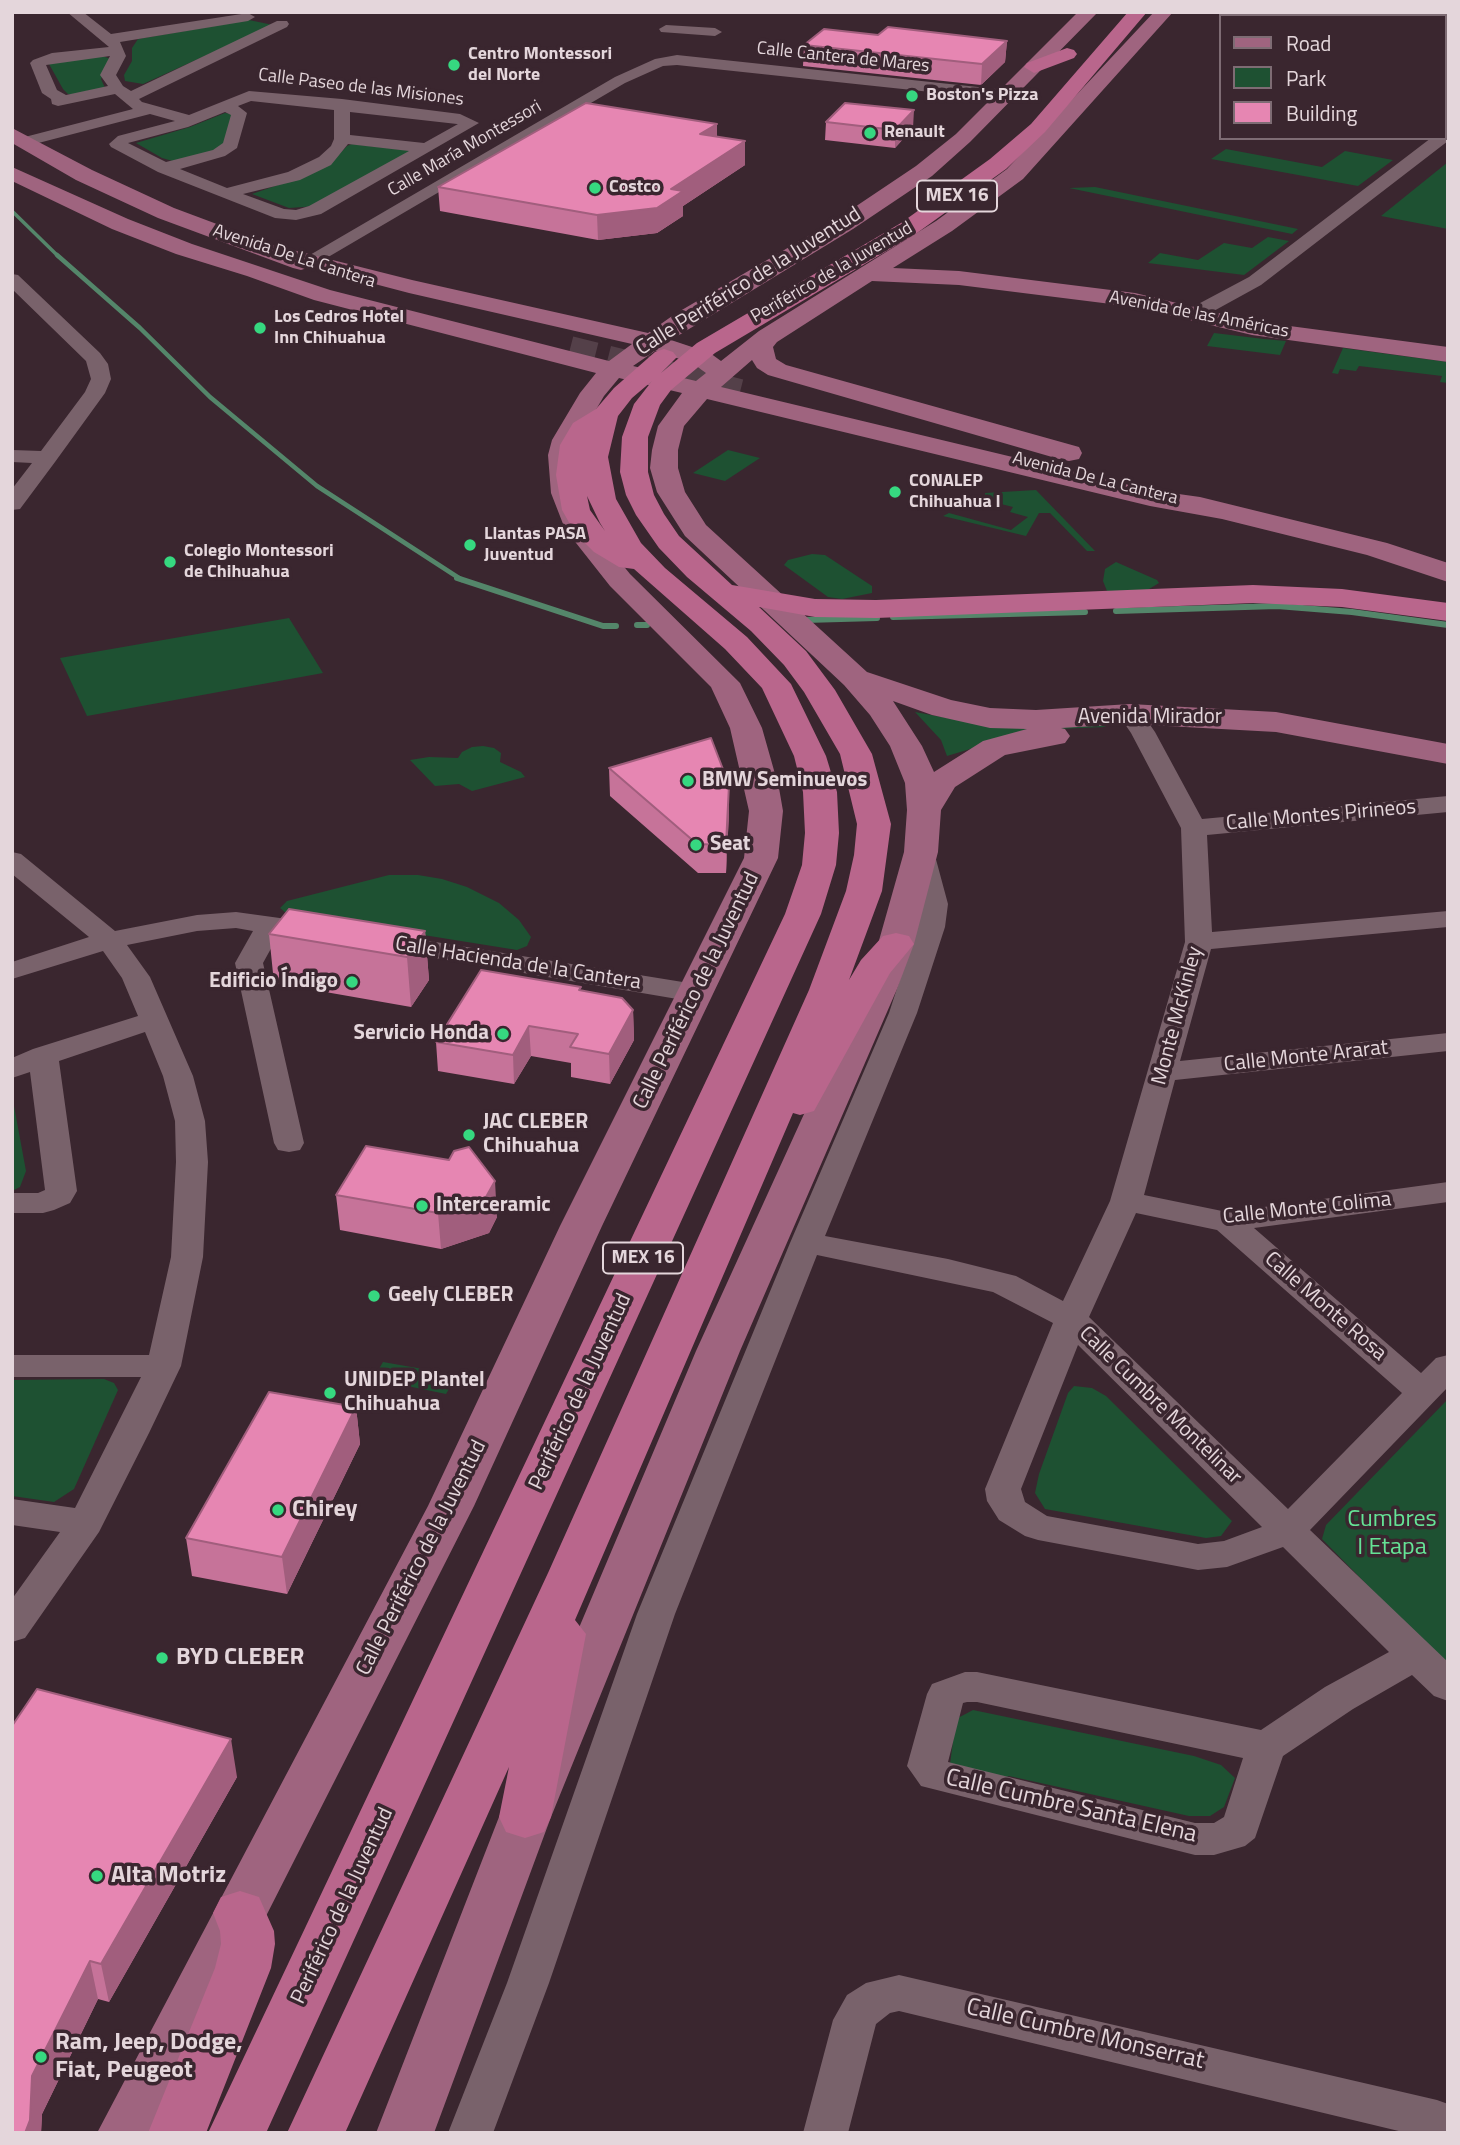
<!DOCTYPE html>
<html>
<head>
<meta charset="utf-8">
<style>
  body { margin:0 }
  #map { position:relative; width:1460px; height:2145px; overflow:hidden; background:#3a262f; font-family:"Titillium Web",sans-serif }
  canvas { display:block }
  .frame { position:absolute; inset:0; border:14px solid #e4d6db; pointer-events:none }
  .legend { position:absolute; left:1219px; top:14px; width:228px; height:126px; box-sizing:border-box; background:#3a262f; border:2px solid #7e6c74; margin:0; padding:9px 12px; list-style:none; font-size:21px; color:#e4d6db }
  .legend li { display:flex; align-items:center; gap:14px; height:35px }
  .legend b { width:35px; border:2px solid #7e6c74 }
</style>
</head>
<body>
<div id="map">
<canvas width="1460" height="2145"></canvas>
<div class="frame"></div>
<ul class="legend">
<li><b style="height:9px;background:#9f647f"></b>Road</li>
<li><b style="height:19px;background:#1e5132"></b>Park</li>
<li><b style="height:19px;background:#e686b2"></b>Building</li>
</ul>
</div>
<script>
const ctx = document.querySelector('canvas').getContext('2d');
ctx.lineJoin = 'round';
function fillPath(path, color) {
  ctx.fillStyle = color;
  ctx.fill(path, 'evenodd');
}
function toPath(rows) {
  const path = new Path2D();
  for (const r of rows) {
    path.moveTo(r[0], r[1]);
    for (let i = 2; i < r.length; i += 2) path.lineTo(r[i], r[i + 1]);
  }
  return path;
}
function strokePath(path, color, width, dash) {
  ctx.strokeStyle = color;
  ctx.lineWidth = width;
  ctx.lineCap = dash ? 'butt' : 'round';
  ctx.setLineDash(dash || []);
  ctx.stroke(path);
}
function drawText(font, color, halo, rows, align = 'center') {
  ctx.font = font + ' "Titillium Web",sans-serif';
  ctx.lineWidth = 7;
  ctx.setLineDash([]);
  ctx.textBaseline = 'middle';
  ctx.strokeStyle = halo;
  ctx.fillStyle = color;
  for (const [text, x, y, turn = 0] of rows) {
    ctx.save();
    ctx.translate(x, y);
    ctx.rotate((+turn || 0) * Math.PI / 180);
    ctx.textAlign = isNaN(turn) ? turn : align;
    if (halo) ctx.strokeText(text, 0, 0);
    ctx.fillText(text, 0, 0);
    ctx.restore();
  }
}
fillPath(toPath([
  [249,20,273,25,143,84,125,81,124,75,132,61,132,48,138,39],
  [102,56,111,59,101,79,105,88,76,94,68,94,63,89,49,64],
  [225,113,233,114,227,147,176,162,162,158,136,143,190,127],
  [352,144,413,151,317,206,289,208,252,194,301,177,330,164,347,146],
  [1226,149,1322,167,1345,151,1393,160,1358,186,1211,159],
  [1448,162,1448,229,1381,216],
  [1095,187,1298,229,1292,234,1069,188],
  [1268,237,1289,241,1244,275,1148,263,1160,253,1198,260,1224,243,1252,248],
  [1214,333,1264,339,1286,341,1280,355,1207,346],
  [1343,348,1448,362,1448,383,1440,382,1442,376,1359,366,1356,371,1340,369,1338,374,1332,373],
  [728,450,760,458,725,481,693,473],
  [1036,490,1095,551,1087,551,1050,513,1039,513,1026,536,943,516,949,513,1011,530,1028,517,1010,512,1013,507,985,500,985,493],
  [812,554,825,555,872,586,872,593,842,599,828,597,784,565,788,560],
  [1116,562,1157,580,1159,583,1134,598,1109,596,1103,581,1105,569],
  [289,618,323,673,87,716,60,658],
  [915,712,958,720,1108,724,1105,727,1033,730,947,756,941,740],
  [483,746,494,748,501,753,500,762,521,772,525,777,472,791,459,784,435,786,410,760,429,757,458,758,462,752,472,747],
  [389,875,418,875,442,879,467,887,499,903,519,920,531,937,527,946,517,950,286,913,280,908,287,901],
  [12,1095,26,1171,20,1187,12,1191],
  [383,1362,457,1375,446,1394,373,1379],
  [104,1379,114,1383,118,1390,74,1489,54,1502,12,1496,12,1380],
  [1074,1386,1092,1388,1106,1396,1232,1521,1221,1536,1206,1538,1045,1509,1035,1493,1039,1474,1068,1393],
  [1448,1399,1448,1667,1322,1539,1326,1525],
  [973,1710,1194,1756,1221,1765,1235,1778,1224,1807,1210,1816,1189,1816,1009,1776,991,1783,950,1764,956,1719]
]), '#1e5132');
strokePath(toPath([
  [12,211,59,257]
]), '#54866a', 3.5);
strokePath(toPath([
  [57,255,140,328,210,397,317,486,462,580]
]), '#54866a', 4.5);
strokePath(toPath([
  [457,578,603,626,616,626],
  [1116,611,1277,606,1352,612,1448,625],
  [893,617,1085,612],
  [805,620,877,618],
  [637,625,647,625]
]), '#54866a', 6);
strokePath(toPath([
  [570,349,740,392]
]), '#544049', 26, [26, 13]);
fillPath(toPath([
  [67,12,83,12,111,34,248,13,255,17,248,21,120,42,126,56,116,75,123,86,131,91,277,21,287,21,289,24,287,27,139,99,142,102,189,115,249,91,342,99,460,114,479,123,321,214,296,220,275,218,158,172,111,147,109,144,118,136,175,121,150,114,23,147,17,145,15,142,17,139,133,109,115,94,58,106,52,104,51,99,42,93,30,63,33,60,52,53,109,47,67,12],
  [110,56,100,75,108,86,66,95,57,90,46,65,110,56],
  [251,101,334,110,334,139,331,146,319,157,288,172,227,188,180,169,225,156,237,148,247,113,238,106,251,101],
  [225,112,231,115,223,143,213,150,166,162,128,143,188,127,225,112],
  [350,112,457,124,458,124,424,143,350,135,350,112],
  [348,144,409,151,309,206,296,210,284,209,243,194,300,180,331,165,348,144],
  [666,25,715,28,722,32,715,36,661,32,659,29,666,25],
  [677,55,1006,90,1014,95,1006,100,677,65,663,66,625,83,318,263,312,264,303,259,615,77,655,59,677,55],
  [1444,134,1448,135,1448,141,1261,285,1201,318,1187,318,1185,314,1187,310,1249,277,1431,138,1444,138,1444,134],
  [12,274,18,275,100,353,108,364,111,379,105,393,55,462,20,509,12,510,12,489,32,463,12,462,12,450,41,451,85,392,91,379,86,361,12,289,12,274],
  [1130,707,1139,709,1155,732,1202,819,1448,796,1448,812,1207,835,1212,932,1448,911,1448,927,1211,949,1180,1061,1448,1033,1448,1051,1175,1080,1144,1195,1227,1212,1448,1182,1448,1202,1254,1228,1421,1373,1436,1358,1448,1355,1448,1387,1310,1530,1448,1662,1448,1701,1434,1696,1412,1675,1353,1709,1283,1756,1255,1838,1245,1846,1214,1855,1195,1855,921,1786,907,1766,927,1694,932,1684,965,1672,977,1672,1261,1730,1325,1687,1389,1652,1283,1547,1227,1567,1198,1570,1038,1540,1025,1536,999,1520,987,1501,985,1489,1053,1323,993,1292,817,1255,675,1614,549,1983,493,2133,448,2133,507,1983,637,1614,790,1243,889,1013,917,927,920,904,908,852,912,846,921,844,930,846,934,852,948,904,945,927,917,1013,825,1236,948,1259,1016,1276,1063,1301,1110,1201,1185,942,1181,828,1131,733,1118,714,1121,709,1130,707],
  [1136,1213,1217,1230,1402,1393,1288,1509,1089,1317,1136,1213],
  [1078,1345,1262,1527,1224,1541,1198,1544,1047,1516,1025,1502,1021,1489,1078,1345],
  [967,1702,977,1702,1243,1758,1224,1817,1214,1823,1195,1823,948,1762,963,1703,967,1702],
  [12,852,21,854,115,931,197,915,236,912,316,923,326,925,330,931,326,937,316,939,279,934,263,963,304,1143,300,1150,289,1152,278,1150,274,1143,235,963,253,931,236,928,197,931,127,945,150,977,193,1076,205,1121,208,1162,203,1257,181,1366,149,1433,99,1532,25,1638,12,1642,12,1599,60,1532,12,1525,12,1499,75,1508,141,1377,12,1377,12,1355,149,1355,171,1257,176,1162,175,1121,163,1076,145,1032,59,1061,77,1191,70,1203,54,1210,43,1213,12,1213,12,1193,38,1193,45,1190,30,1072,12,1078,12,1058,33,1049,138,1016,122,978,103,951,12,979,12,962,89,937,12,874,12,852],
  [386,934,695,984,705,987,709,993,705,999,695,1002,376,948,372,942,376,936,386,934],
  [899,1975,1437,2100,1448,2104,1448,2133,1407,2133,899,2011,890,2013,876,2024,848,2133,803,2133,833,2020,847,1995,866,1983,899,1975]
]), '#79626b');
fillPath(toPath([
  [1078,12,1098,12,970,142,932,176,853,229,671,340,710,353,721,361,759,331,936,221,1007,169,1154,12,1173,12,1023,179,952,231,893,268,959,271,1135,293,1252,321,1448,347,1448,362,1252,335,1135,307,959,285,872,281,777,342,773,347,776,359,786,365,1079,447,1082,453,1079,459,1069,461,1059,459,768,375,757,368,752,360,721,387,1150,490,1200,497,1387,543,1448,563,1448,582,1367,555,1222,519,1150,506,707,399,684,426,678,450,678,468,685,492,706,525,867,672,951,700,990,708,1036,710,1130,704,1276,712,1448,744,1448,764,1276,732,1130,724,1061,728,1065,729,1070,736,1065,743,1005,755,955,787,941,810,938,852,914,944,897,989,740,1351,551,1817,434,2133,376,2133,499,1817,696,1351,861,989,878,944,904,852,907,810,905,783,890,746,870,715,844,685,685,536,657,492,650,468,652,450,658,426,682,393,619,378,604,396,578,440,574,455,579,493,592,527,630,574,740,683,762,728,779,788,783,811,778,858,602,1226,474,1506,156,2133,97,2133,428,1506,560,1226,744,858,749,811,730,728,711,687,610,586,565,529,551,493,548,455,552,440,580,393,596,373,314,300,247,276,176,254,112,229,12,181,12,167,128,219,192,244,330,290,609,361,632,344,409,293,310,267,301,270,293,268,158,218,76,180,12,143,12,128,92,170,174,208,273,245,412,280,648,333,675,314,837,219,916,166,956,134,1078,12],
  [655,351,692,363,706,373,696,381,633,366,655,351],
  [893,701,932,715,990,728,1027,729,983,741,934,772,922,746,893,701]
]), '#9f647f');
fillPath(toPath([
  [1128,12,1147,12,1045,132,1006,169,917,233,715,353,671,390,660,405,648,437,648,472,654,495,664,514,679,536,732,585,815,599,876,600,1253,585,1342,589,1448,603,1448,621,1342,607,1253,603,876,618,815,617,759,607,806,651,835,690,872,754,891,824,882,891,849,980,861,960,883,936,896,933,909,936,914,944,890,973,814,1111,800,1115,793,1113,575,1620,586,1634,551,1817,544,1832,525,1838,506,1832,499,1817,509,1767,345,2133,287,2133,548,1573,809,990,846,891,854,855,857,824,840,754,804,692,784,665,751,631,687,577,659,548,636,515,626,495,620,472,622,437,634,404,652,381,632,398,618,416,608,457,616,499,641,543,665,568,747,637,791,684,826,756,837,792,839,833,836,865,821,914,266,2133,208,2133,785,914,802,865,805,833,803,792,794,756,762,688,725,649,634,569,619,567,594,552,575,533,562,510,556,475,560,445,573,423,596,409,614,388,655,352,664,349,673,352,677,357,661,373,697,343,901,223,990,159,1031,124,1128,12],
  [587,496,600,523,605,531,590,510,587,496],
  [1067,48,1074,50,1077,54,1074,58,1034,73,1024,67,1027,63,1067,48],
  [240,1891,259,1897,274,1931,275,1944,271,1968,206,2133,148,2133,215,1968,221,1944,220,1931,213,1913,221,1897,240,1891]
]), '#b9668c');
fillPath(toPath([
  [878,35,1007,41,1005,62,981,85,803,66,804,45],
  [826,122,913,128,895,148,825,140],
  [717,137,745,165,683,206,683,216,657,233,598,240,440,211,438,187],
  [609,768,729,813,726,873,698,873,610,796],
  [425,931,429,980,411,1007,274,983,269,934],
  [581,991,633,1010,634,1040,610,1084,571,1077,571,1063,531,1056,514,1084,438,1071,436,1042],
  [336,1195,497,1217,489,1233,441,1249,340,1230],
  [356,1407,360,1444,287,1594,192,1576,186,1538],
  [37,1689,237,1777,109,2002,98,1999,42,2114,41,2133,12,2133]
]), '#c67399');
fillPath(toPath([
  [1007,41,1005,62,981,85,982,64],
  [914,110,913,128,895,148,895,130],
  [717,124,717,147,700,134],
  [745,141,745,165,683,206,683,216,657,233,598,240,597,215],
  [729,785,729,813,726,873,726,845],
  [425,931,429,980,411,1007,407,957],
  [633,1010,634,1040,610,1084,609,1054],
  [529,1026,531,1056,514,1084,513,1055],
  [495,1181,497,1217,489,1233,441,1249,438,1213],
  [356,1407,360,1444,287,1594,282,1557],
  [231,1739,237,1777,109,2002,101,1964],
  [90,1961,98,1999,42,2114,41,2133,25,2133,32,2076]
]), '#a15e7d');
const building = toPath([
  [888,27,1007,41,982,64,804,45,824,29,878,35,888,27],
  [586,103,717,124,700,134,745,141,671,189,683,191,657,208,597,215,438,187,586,103],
  [845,103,914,110,895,130,826,122,845,103],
  [711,738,729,785,726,845,697,844,609,768,711,738],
  [289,909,425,931,407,957,269,934,289,909],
  [481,970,581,987,579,990,622,998,633,1010,609,1054,570,1047,578,1034,529,1026,513,1055,436,1042,481,970],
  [366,1146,449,1160,454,1151,469,1147,495,1181,486,1197,438,1213,336,1195,366,1146],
  [269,1392,356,1407,282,1557,186,1538,269,1392],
  [37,1689,231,1739,101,1964,90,1961,32,2076,30,2120,25,2133,12,2133,12,1726,37,1689]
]);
fillPath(building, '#e686b2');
strokePath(building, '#a15e7d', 2);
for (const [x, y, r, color] of [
  [454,65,7,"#36d880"],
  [912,96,7,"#36d880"],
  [870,133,7,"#36d880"],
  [595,188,7,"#36d880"],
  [260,328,7,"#36d880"],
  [895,492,7,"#36d880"],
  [470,545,7,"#36d880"],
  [170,562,7,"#36d880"],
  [688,781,7,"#36d880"],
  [696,845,7,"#36d880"],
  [352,982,7,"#36d880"],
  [503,1034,7,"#36d880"],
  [469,1135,7,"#36d880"],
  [422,1206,7,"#36d880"],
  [374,1296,7,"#36d880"],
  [330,1393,7,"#36d880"],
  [278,1510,7,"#36d880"],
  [162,1658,7,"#36d880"],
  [97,1876,7,"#36d880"],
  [41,2057,7,"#36d880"]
]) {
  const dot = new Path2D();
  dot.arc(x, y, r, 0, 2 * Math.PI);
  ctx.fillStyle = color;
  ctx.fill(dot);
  strokePath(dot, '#3a262f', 2.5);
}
drawText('bold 18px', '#e4d6db', '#3a262f', [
  ["Centro Montessori",468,55],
  ["del Norte",468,76],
  ["Boston's Pizza",926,96],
  ["Renault",884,133],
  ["Costco",609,188],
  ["Los Cedros Hotel",274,318],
  ["Inn Chihuahua",274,339],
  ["CONALEP",909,482],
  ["Chihuahua I",909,503],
  ["Llantas PASA",484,535],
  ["Juventud",484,556],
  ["Colegio Montessori",184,552],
  ["de Chihuahua",184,573]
], 'left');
drawText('18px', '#e4d6db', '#3a262f', [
  ["Calle Cantera de Mares",843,58,6],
  ["Calle Paseo de las Misiones",361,88,7],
  ["Calle María Montessori",465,149,-30],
  ["Avenida De La Cantera",294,257,18],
  ["Periférico de la Juventud",832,273,-30],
  ["Avenida de las Américas",1199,315,11],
  ["Avenida De La Cantera",1095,479,14]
]);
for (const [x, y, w] of [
  [957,196,80],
  [643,1258,80]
]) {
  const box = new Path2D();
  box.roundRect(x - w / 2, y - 15.5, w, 31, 5);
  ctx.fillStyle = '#3a262f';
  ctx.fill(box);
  strokePath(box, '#e4d6db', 2);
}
drawText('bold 19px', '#e4d6db', null, [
  ["MEX 16",957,196],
  ["MEX 16",643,1258]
]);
drawText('21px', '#e4d6db', '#3a262f', [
  ["Calle Periférico de la Juventud",749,282,-32],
  ["Avenida Mirador",1150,718],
  ["Calle Montes Pirineos",1321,816,-5],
  ["Calle Hacienda de la Cantera",518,964,9],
  ["Calle Periférico de la Juventud",697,991,-64],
  ["Monte McKinley",1178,1016,-75],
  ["Calle Monte Ararat",1306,1057,-6],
  ["Calle Monte Colima",1307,1209,-6],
  ["Calle Monte Rosa",1325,1307,41],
  ["Periférico de la Juventud",581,1392,-65],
  ["Calle Cumbre Montelinar",1160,1406,44],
  ["Calle Periférico de la Juventud",422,1558,-63],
  ["Periférico de la Juventud",343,1906,-65]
]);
drawText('bold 21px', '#e4d6db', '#3a262f', [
  ["BMW Seminuevos",702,781],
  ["Seat",710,845],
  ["Edificio Índigo",338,982,"right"],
  ["Servicio Honda",489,1034,"right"],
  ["JAC CLEBER",483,1123],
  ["Chihuahua",483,1147],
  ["Interceramic",436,1206],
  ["Geely CLEBER",388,1296],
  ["UNIDEP Plantel",344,1381],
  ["Chihuahua",344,1405]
], 'left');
drawText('bold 24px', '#e4d6db', '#3a262f', [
  ["Chirey",292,1510],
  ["BYD CLEBER",176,1658],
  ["Alta Motriz",111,1876],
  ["Ram, Jeep, Dodge,",55,2043],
  ["Fiat, Peugeot",55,2071]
], 'left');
drawText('24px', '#65e396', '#3a262f', [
  ["Cumbres",1392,1520],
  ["I Etapa",1392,1548]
]);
drawText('24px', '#e4d6db', '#3a262f', [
  ["Calle Cumbre Santa Elena",1071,1807,13],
  ["Calle Cumbre Monserrat",1085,2035,13]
]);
</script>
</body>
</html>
